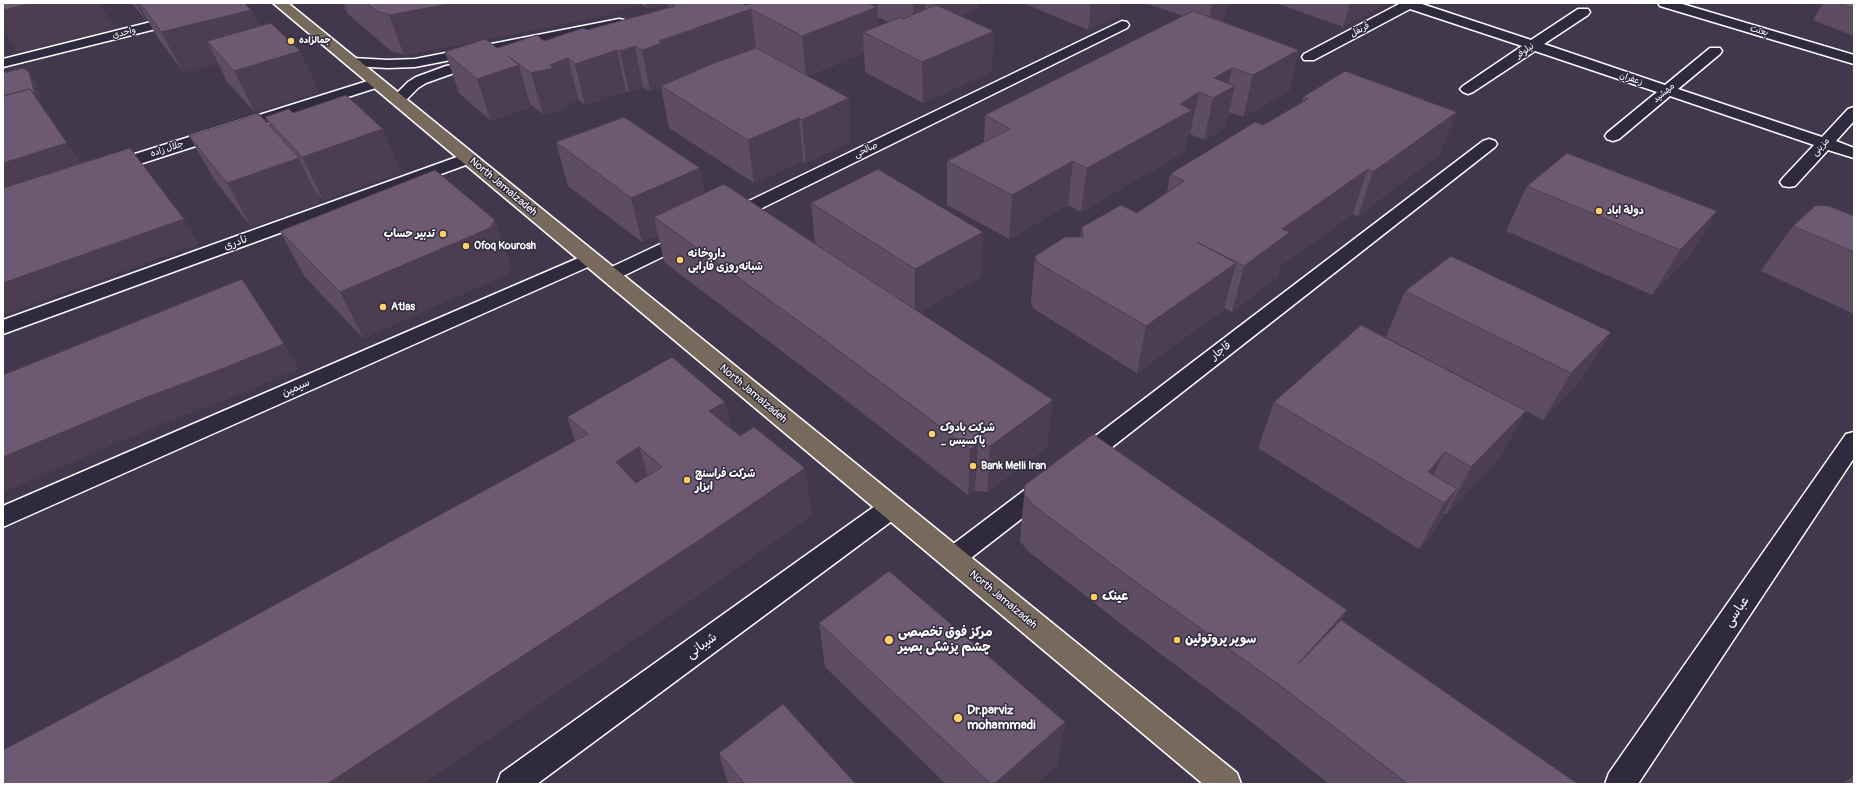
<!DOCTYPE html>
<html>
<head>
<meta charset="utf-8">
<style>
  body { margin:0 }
  #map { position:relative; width:1857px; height:787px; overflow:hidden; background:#42384d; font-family:Pangolin,sans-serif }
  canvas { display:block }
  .frame { position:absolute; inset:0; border:4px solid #fff; pointer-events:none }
</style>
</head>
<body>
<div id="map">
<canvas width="1857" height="787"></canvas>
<div class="frame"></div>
</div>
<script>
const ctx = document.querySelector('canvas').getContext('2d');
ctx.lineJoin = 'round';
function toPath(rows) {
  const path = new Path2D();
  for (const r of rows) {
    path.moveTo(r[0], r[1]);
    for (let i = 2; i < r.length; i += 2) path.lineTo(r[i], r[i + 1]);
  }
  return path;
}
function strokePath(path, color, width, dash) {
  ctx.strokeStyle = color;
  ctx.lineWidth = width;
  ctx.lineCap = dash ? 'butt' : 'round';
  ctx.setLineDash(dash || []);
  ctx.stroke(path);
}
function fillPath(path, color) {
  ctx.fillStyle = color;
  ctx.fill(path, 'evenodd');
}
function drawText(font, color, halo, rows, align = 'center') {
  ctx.font = font + ' Pangolin,"Playpen Sans Arabic",sans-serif';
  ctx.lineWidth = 3;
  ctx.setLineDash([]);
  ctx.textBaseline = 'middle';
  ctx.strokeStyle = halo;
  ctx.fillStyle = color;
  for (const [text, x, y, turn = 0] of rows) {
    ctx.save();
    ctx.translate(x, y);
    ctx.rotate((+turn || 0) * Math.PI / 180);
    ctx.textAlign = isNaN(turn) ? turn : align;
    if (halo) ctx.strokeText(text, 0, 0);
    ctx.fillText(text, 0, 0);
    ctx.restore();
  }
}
const minor = toPath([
  [1401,3,1419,3,1531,40,1578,9,1588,9,1590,12,1588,15,1544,44,1665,85,1710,48,1720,48,1722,51,1720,54,1678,89,1822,137,1848,109,1854,107,1854,121,1836,141,1854,148,1854,158,1828,150,1795,186,1789,187,1783,186,1780,182,1783,178,1814,145,1670,96,1619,139,1613,141,1607,139,1605,136,1607,133,1657,92,1535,51,1473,92,1468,94,1463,92,1460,89,1463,86,1522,46,1410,9,1314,60,1304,60,1302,57,1304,54,1401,3],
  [1658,3,1679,3,1854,55,1854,64,1660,6,1658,3],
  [179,15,184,16,186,19,184,22,3,67,3,59,179,15],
  [619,19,624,20,626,23,624,26,415,67,388,68,352,66,347,65,345,62,347,59,352,58,388,60,415,59,619,19],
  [1122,21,1127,22,1129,25,1127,28,734,222,728,223,722,222,719,218,722,214,1122,21],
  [480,60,485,61,487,64,485,67,454,73,426,83,418,88,403,103,398,105,393,103,390,100,408,82,416,77,446,66,480,60],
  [377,78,382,80,385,83,382,86,115,172,109,173,103,172,101,168,103,164,377,78],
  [1489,139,1495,141,1497,144,1495,147,1088,466,1080,469,1072,466,1068,460,1072,454,1483,141,1489,139],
  [468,153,474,154,476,158,474,162,3,334,3,320,468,153],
  [688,231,695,233,697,237,695,241,617,279,610,281,603,279,600,275,603,271,688,231],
  [590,253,597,255,600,259,597,263,3,527,3,506,590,253],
  [1854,432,1854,458,1638,784,1605,784,1609,773,1846,434,1854,432],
  [1047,477,1056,480,1059,486,1056,492,962,565,953,568,944,565,940,558,944,551,1038,480,1047,477],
  [891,498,900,501,903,508,900,515,537,784,497,784,501,773,882,501,891,498]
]);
const major = toPath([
  [273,3,288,3,1237,773,1241,784,1203,784,273,3]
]);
strokePath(minor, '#fff', 3);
strokePath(major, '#fff', 3);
fillPath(minor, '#2f2a3d');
fillPath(major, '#77695c');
fillPath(toPath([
  [132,3,244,3,251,10,259,26,300,51,318,92,255,112,227,82,218,63,183,72,156,35,147,19,145,20],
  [343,3,741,3,745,5,877,7,877,3,978,3,978,8,959,16,992,71,923,103,865,72,864,53,807,76,851,141,806,163,803,161,754,183,669,128,661,87,650,91,643,87,629,92,626,91,585,105,579,100,564,105,565,109,543,114,530,104,531,107,491,121,459,93,445,52,497,48,544,41,668,8,667,4,647,8,641,4,598,17,404,55,391,51,348,14],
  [878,17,888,22,878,26],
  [692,73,669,82,669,81],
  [1023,3,1120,3,1119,16,1088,30],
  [1149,3,1227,3,1224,18,1219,20,1299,50,1289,91,1243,117,1229,112,1225,128,1204,140,1190,134,1187,136,1184,152,1081,212,1068,205,1009,239,947,205,947,161,984,142,985,115,1183,16,1148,4],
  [1276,3,1387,3,1343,27],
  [1823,3,1854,3,1854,36,1813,20],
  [1303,97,1440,154,1358,216,1353,214,1280,266,1277,277,1232,312,1224,308,1224,309,1137,373,1034,309,1031,302,1035,256,1080,237,1082,227,1137,213,1167,193,1170,174,1263,125,1302,102],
  [293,113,401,172,323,200,316,192,320,202,251,227,214,179,189,136,269,124,265,117],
  [556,142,704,193,815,244,811,203,983,232,981,277,919,312,1047,447,987,492,975,491,968,495,816,377,664,262,658,235,642,242,568,186],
  [1527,186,1717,211,1689,256,1652,295,1506,231],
  [1854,216,1854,314,1761,271,1793,226],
  [280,231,511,265,507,274,363,338,304,276],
  [1405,291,1611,332,1582,378,1543,420,1386,337],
  [725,402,730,428,740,436,805,468,811,515,707,589,422,784,3,784,203,644,575,441,567,417],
  [1274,402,1500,458,1446,514,1444,513,1431,536,1419,549,1258,448],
  [1025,485,1342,620,1578,784,1329,784,1258,727,1129,630,1028,551,1020,541],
  [819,623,1065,722,1057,765,1036,784,946,784,825,667],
  [719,753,856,784,728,784],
  [1854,775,1854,784,1842,784]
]), '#5e4d62');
fillPath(toPath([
  [3,3,100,3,114,29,18,52,3,29],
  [136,3,138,3,147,19,145,20],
  [432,3,640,3,641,4,598,17,404,55,389,15],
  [646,3,667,3,667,4,647,8],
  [913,3,925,3,925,21,913,34],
  [935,3,978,3,978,8,935,25],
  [1091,3,1120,3,1119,16,1088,30],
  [1212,3,1227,3,1224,18,1208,25],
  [1350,3,1387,3,1343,27],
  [877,7,879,40,863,32,864,53,806,76,802,36],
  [751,9,756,48,669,81,669,84,661,86,661,87,650,91,642,50,659,41],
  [251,10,270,49,207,41,218,63,183,72,161,32],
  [994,31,992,71,923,103,922,62],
  [635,46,643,87,629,92,620,51],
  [617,50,626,91,585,105,575,64],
  [1299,50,1289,91,1243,117,1253,75],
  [300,51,318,92,255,112,234,71],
  [568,58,579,100,564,105,565,109,543,114,531,73,550,65],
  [519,65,531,107,491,121,477,79],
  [1232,68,1227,90,1235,86,1225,128,1204,140,1213,98,1214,78],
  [29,72,36,84,44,112,3,114],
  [1199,92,1190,134,1187,136,1184,152,1081,212,1087,168,1180,104],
  [849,98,851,141,806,163,802,120],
  [1457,112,1440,154,1358,216,1373,172],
  [799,118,803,161,754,183,748,140],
  [383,129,401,172,323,200,302,157],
  [67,143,83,166,3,193,3,163],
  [299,158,320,202,251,227,227,183],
  [1073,161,1068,205,1009,239,1012,195],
  [700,168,708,212,654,217,658,235,642,242,631,198],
  [1368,169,1353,214,1280,266,1277,277,1232,312,1244,266,1282,229],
  [1717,211,1689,256,1652,295,1680,250],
  [184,219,198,244,3,315,3,283],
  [495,220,511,265,507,274,363,338,340,292],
  [983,232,981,277,915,314,915,269],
  [1236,263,1224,309,1137,373,1146,326],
  [1611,332,1582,378,1543,420,1571,373],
  [284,344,299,369,228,399,161,424,3,492,3,457,142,399],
  [1053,400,1047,447,987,492,990,446],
  [725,402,734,448,709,411],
  [1526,411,1500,458,1446,514,1471,467],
  [978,445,975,491,968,495,970,449],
  [639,447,653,494,631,509,616,462],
  [1445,452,1425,492,1428,472],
  [805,468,811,515,707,589,422,784,327,784],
  [1457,489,1431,536,1419,549,1444,503],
  [1347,610,1325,654,1297,665],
  [1065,722,1057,765,1036,784,994,784]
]), '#4c3e50');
const building = toPath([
  [3,3,33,3,3,10,3,3],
  [140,3,244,3,251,10,161,32,140,3],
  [366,3,454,3,389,15,376,11,366,3],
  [671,3,741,3,745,5,754,3,868,3,877,7,802,36,751,9,659,41,662,43,642,50,635,46,620,51,617,50,575,64,568,58,550,65,553,68,531,73,508,56,519,65,477,79,445,52,485,39,497,48,537,35,544,41,583,28,587,30,675,6,671,3],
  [1838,3,1854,3,1854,9,1838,3],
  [936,5,994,31,922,62,863,32,901,17,903,19,936,5],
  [1193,11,1299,50,1253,75,1232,68,1214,78,1235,86,1213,98,1199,92,1180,104,1192,110,1087,168,1073,161,1012,195,947,161,1010,129,985,115,1193,11],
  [271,23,300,51,234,71,207,41,271,23],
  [756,48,849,98,802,120,799,118,748,140,661,86,709,65,756,48],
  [23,68,29,72,35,95,30,89,3,96,3,73,23,68],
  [1345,71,1457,112,1373,172,1368,169,1282,229,1290,232,1244,266,1197,242,1236,263,1146,326,1038,263,1035,256,1065,237,1083,237,1082,227,1121,205,1137,213,1184,181,1170,174,1255,122,1263,125,1308,99,1303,97,1345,71],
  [30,89,67,143,3,163,3,96,30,89],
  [346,95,383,129,302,157,265,117,289,109,293,113,346,95],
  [259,114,299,158,227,183,189,136,259,114],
  [624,117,700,168,631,198,556,142,624,117],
  [130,148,184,219,3,283,3,188,130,148],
  [1567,153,1717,211,1680,250,1527,186,1567,153],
  [878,169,983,232,915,269,811,203,878,169],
  [435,170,495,220,490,228,340,292,280,231,435,170],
  [724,184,1053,400,990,446,978,445,970,449,811,330,654,217,724,184],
  [1816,205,1829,206,1854,216,1854,252,1793,226,1816,205],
  [1451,256,1611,332,1571,373,1405,291,1451,256],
  [242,279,284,344,211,373,142,399,3,457,3,375,242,279],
  [1361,325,1526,411,1471,467,1445,452,1428,472,1457,489,1444,503,1274,402,1361,325],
  [672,357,725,402,709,411,740,436,754,427,805,468,695,543,327,784,3,784,3,750,203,644,588,434,567,417,672,357],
  [639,447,662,467,636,483,616,462,639,447],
  [1093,434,1347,610,1297,665,1341,620,1578,784,1408,784,1278,684,1140,585,1033,505,1024,494,1025,485,1093,434],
  [889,571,1065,722,994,784,991,784,819,623,889,571],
  [783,704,856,784,745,784,719,753,783,704]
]);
fillPath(building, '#6d5972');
strokePath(building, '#4c3e50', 1);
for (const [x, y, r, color] of [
  [291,41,4,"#ffd166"],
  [1599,211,4,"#ffd166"],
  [443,234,4,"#ffd166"],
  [466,246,4,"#ffd166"],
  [680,260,4,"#ffd166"],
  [383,307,4,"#ffd166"],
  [932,434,4,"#ffd166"],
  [973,466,4,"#ffd166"],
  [687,480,4,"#ffd166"],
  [1094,597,4,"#ffd166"],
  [889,640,5,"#ffd166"],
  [1177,640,4,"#ffd166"],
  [958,718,5,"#ffd166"]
]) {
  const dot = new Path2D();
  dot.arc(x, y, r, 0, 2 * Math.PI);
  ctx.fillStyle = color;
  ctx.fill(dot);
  strokePath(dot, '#2f2a3d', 1.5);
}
drawText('9px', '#fff', '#2f2a3d', [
  ["قرنفل",1360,30,-28],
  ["بعثت",1759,31,17],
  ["واحدی",124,33,-14],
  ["نیلوفر",1525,51,-34],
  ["زعفران",1631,79,18],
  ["مهشید",1664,93,-40],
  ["مزینی",1821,147,-47],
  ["جلال زاده",167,149,-18],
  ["صالحی",866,150,-26]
]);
drawText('bold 9px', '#fff', '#2f2a3d', [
  ["جمالزاده",299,41]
], 'left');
drawText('11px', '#fff', '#2f2a3d', [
  ["North Jamalzadeh",503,187,40],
  ["نادری",236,243,-20],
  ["قاجار",1221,351,-38],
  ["سیمین",296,388,-24],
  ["North Jamalzadeh",753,394,40],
  ["North Jamalzadeh",1003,600,40]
]);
drawText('bold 11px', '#fff', '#2f2a3d', [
  ["دولة اباد",1607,211],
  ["تدبیر حساب",435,234,"right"],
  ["Ofoq Kourosh",474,246],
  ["داروخانه",688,254],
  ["شبانه‌روزی فارابی",688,267],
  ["Atlas",391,307],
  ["شرکت بادوک",940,428],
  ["_ پاکسیس",940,441],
  ["Bank Melli Iran",981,466],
  ["شرکت فراسنج",695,474],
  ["ابزار",695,487]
], 'left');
drawText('bold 13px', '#fff', '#2f2a3d', [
  ["عینک",1102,597],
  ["مرکز فوق تخصصی",898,633],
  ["چشم پزشکی بصیر",898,648],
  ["سوپر پروتوئین",1185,640],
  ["Dr.parviz",967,711],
  ["mohammadi",967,726]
], 'left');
drawText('13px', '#fff', '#2f2a3d', [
  ["عباسی",1737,612,-56],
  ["شیبانی",702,646,-36]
]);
</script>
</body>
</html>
